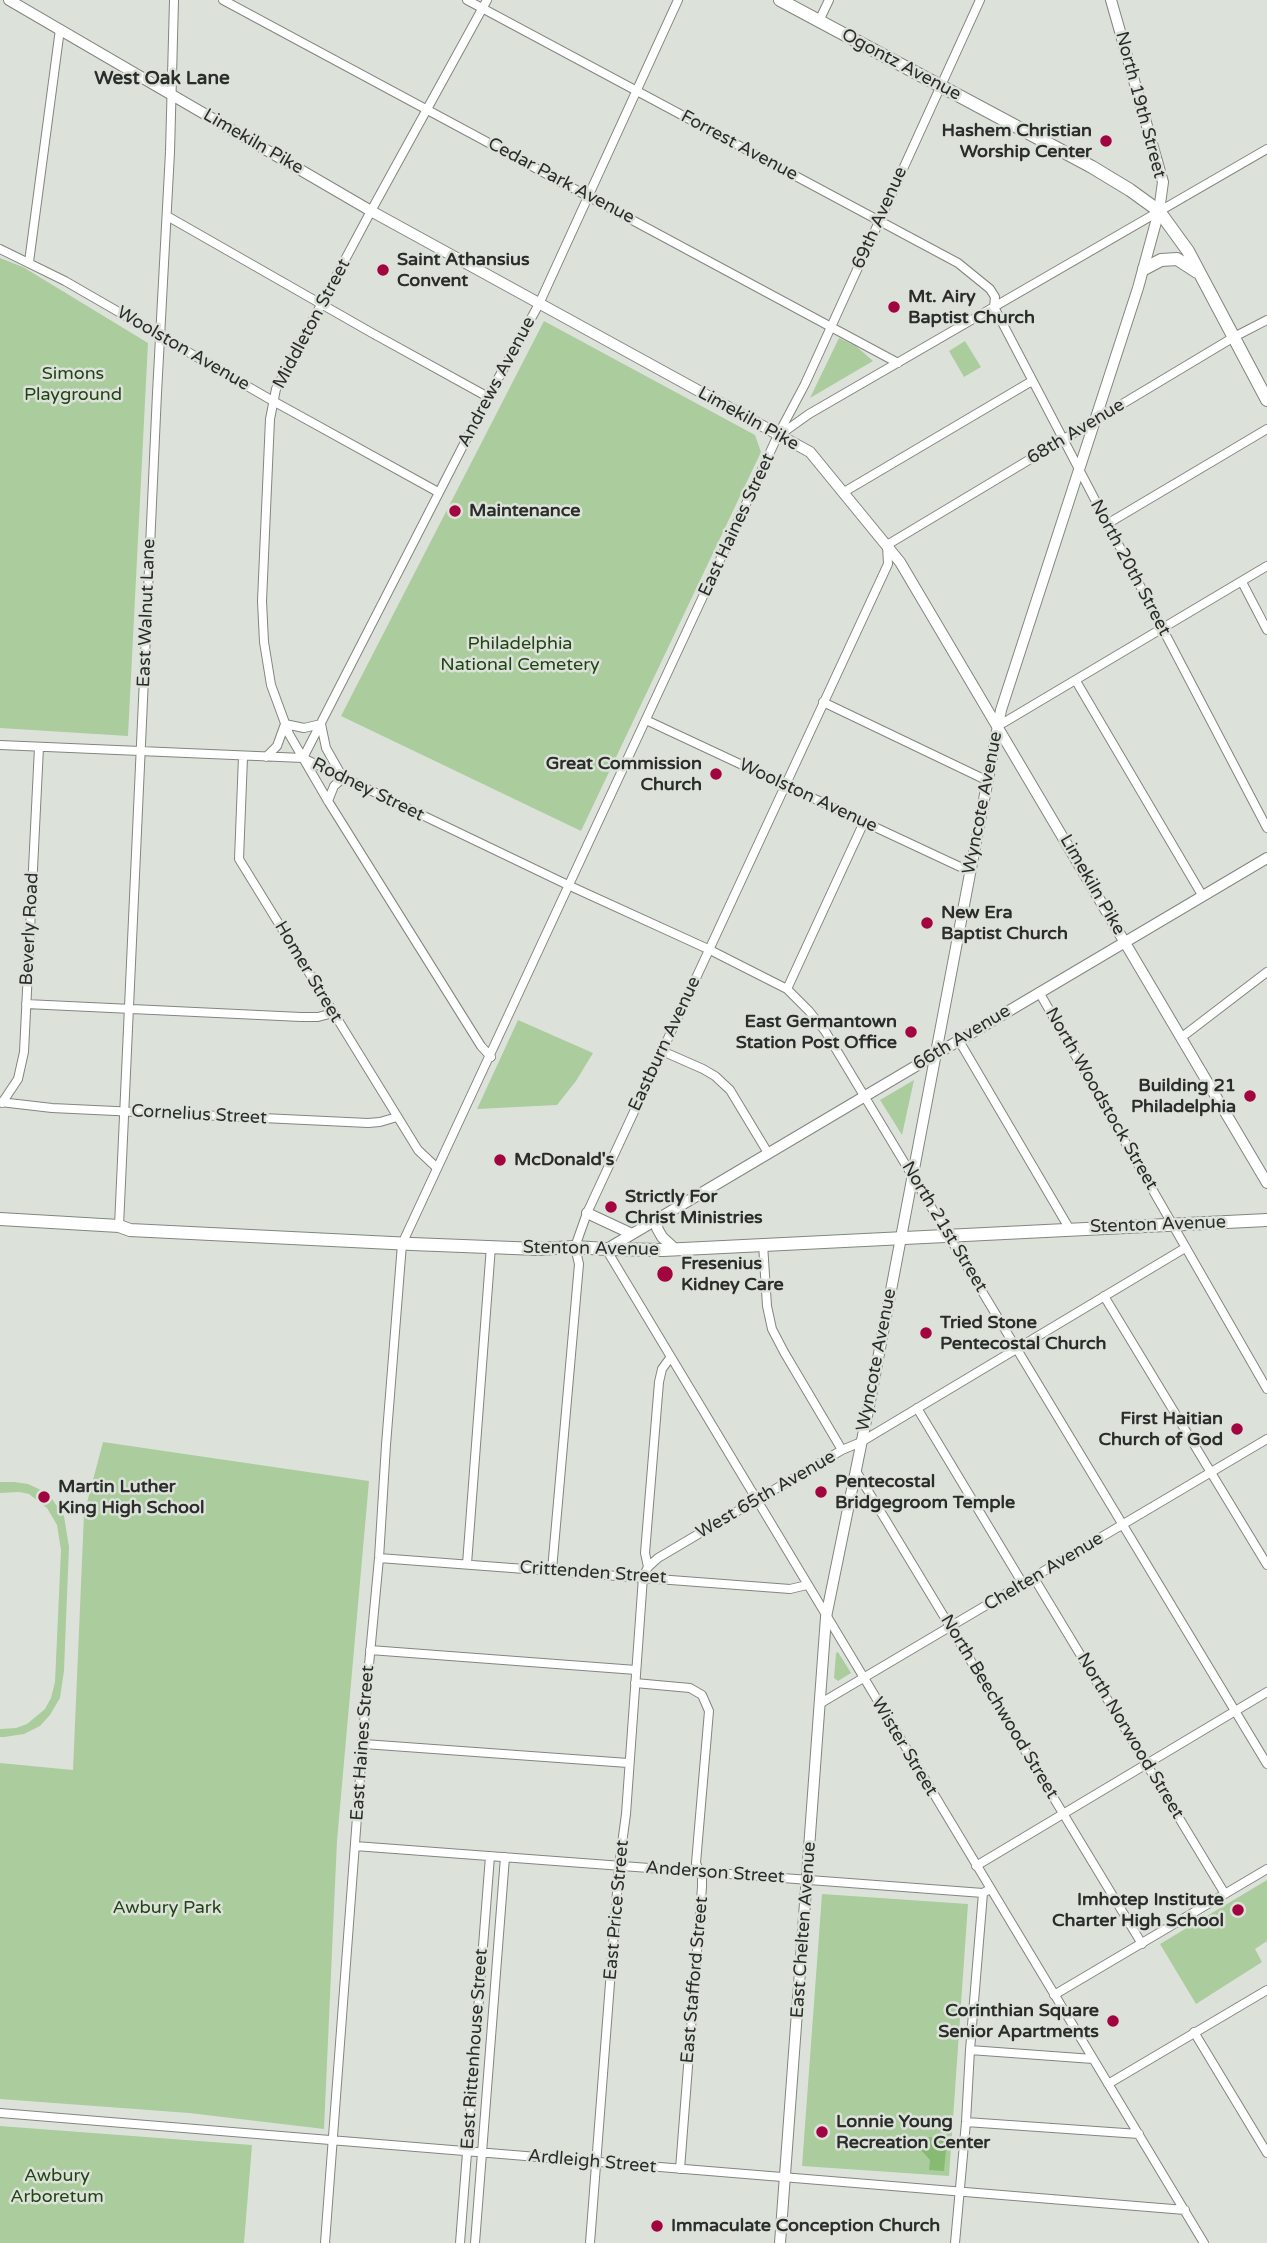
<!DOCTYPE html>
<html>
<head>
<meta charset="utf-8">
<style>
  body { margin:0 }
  canvas { display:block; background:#dce2da }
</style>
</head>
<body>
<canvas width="1267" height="2243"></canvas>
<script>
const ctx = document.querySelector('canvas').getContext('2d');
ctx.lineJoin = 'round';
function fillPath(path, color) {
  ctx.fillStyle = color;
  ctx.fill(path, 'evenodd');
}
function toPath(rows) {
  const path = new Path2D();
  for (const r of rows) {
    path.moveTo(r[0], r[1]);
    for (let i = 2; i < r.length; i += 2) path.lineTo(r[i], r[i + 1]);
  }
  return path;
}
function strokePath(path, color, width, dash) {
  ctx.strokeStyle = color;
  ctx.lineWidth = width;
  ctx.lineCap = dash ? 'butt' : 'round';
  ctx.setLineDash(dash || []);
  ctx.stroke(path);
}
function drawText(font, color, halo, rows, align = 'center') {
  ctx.font = font + ' "Varela Round",sans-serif';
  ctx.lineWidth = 5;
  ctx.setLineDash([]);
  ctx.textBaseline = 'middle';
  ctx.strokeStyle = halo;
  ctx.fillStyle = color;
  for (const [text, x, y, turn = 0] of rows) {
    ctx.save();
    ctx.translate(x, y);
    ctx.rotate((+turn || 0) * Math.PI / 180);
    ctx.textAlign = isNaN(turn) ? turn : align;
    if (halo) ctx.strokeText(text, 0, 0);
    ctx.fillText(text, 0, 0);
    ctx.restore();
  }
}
fillPath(toPath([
  [0,258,23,267,148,343,128,736,0,728],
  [544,321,755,435,761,452,581,831,341,716],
  [839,338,856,346,873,361,810,398],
  [965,341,981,367,964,377,949,351],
  [518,1020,593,1053,576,1081,557,1105,477,1109],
  [914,1080,902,1135,880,1100],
  [103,1442,369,1481,337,1841,324,2129,189,2113,0,2099,0,1763,73,1770,84,1514],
  [0,1482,14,1482,28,1484,41,1490,52,1499,64,1516,69,1547,64,1671,60,1698,50,1715,40,1726,24,1734,4,1737,0,1737,0,1729,16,1728,27,1724,45,1709,51,1698,55,1682,61,1550,57,1525,47,1508,29,1494,19,1492,0,1493],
  [838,1652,851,1673,838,1681,834,1678,836,1653],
  [1267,1880,1267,1941,1255,1949,1262,1962,1196,2004,1160,1944],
  [822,1894,968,1904,949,2176,802,2166],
  [0,2126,252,2145,244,2243,0,2243]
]), '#abcd9e');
fillPath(toPath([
  [922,2137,947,2138,944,2171,929,2170,930,2160,921,2150]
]), '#87bb74');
const street = toPath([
  [223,0,898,363],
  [467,0,958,263,990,289,995,297,994,307,1267,828],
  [487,0,371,211,276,389,270,419,262,601,264,642,271,685,289,734,328,801,481,1046,491,1057],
  [819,21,829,0],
  [167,216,372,333,488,397],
  [0,249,65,281,273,401,438,492],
  [29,262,60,29],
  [781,434,809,414,1267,149],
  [844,492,1032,381],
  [1107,524,1267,429],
  [1242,582,1267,630],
  [1076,681,1202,895],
  [823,702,988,781],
  [646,720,971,872],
  [998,726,1267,566],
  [0,745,303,758,570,886,708,949,787,989,809,1011,825,1031,1267,1764],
  [243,757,239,859,418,1150,437,1168],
  [266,757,277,746,285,724,304,728,321,724,326,748,343,778,334,786,328,801],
  [303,758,488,397,539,304,678,0],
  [787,989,864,822],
  [1039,992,1267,1389],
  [26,1004,301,1017,318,1017,333,1013],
  [1182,1037,1267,972],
  [958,1039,1069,1228],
  [662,1051,703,1069,715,1076,730,1090,768,1153],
  [0,1102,52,1108,368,1123,380,1122,397,1117],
  [2,1103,18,1079,24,1052,39,747],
  [119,1226,157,393,170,152,174,0],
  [763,1244,767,1306,772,1329,784,1352,842,1450],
  [606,1249,1204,2243],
  [1104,1296,1267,1565],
  [917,1408,1023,1584],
  [856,1471,1142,1944],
  [379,1558,790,1589,807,1585],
  [467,1564,491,1246],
  [648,1567,645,1553,659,1382,662,1369,670,1358],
  [552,1570,579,1264,575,1247,587,1213,888,564,887,545,1234,337,1267,320],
  [1034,1578,1225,1894],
  [370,1650,636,1670],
  [635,1683,690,1688,702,1695,709,1711,696,1863,702,1877,702,1887,680,2169],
  [821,1703,1267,1439],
  [364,1744,628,1763],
  [355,1846,983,1893,990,1889],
  [976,1866,1267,1692],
  [1054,1995,1267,1869],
  [1194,2032,1267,2153],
  [970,2050,1093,2059],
  [1108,2084,1267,1990],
  [0,2113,1185,2210],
  [966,2122,1139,2134],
  [325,2243,366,1697,379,1558,386,1445,402,1244,778,435,805,384,980,0],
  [460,2243,490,1856],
  [475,2243,505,1857],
  [590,2243,619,1866,626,1814,643,1577,648,1567,658,1558,712,1526,842,1450,861,1442,1185,1248],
  [955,2243,966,2122,970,2050,983,1893]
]);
const secondary = toPath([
  [9,0,371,211,810,452,900,562,1267,1183],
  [587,1213,632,1234],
  [658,1220,657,1228,662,1237,675,1249],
  [607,1249,1267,858],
  [780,2243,826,1617,870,1401,1001,710,1138,288,1159,211,1163,182,1111,0]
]);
const primary = toPath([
  [780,0,1092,167,1130,190,1159,211,1188,251,1267,400],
  [1144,269,1161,260,1177,259,1197,272],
  [0,1219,119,1226,130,1230,412,1244,538,1249,575,1247,606,1249,663,1250,1267,1220]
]);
strokePath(street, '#81867f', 10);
strokePath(secondary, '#81867f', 12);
strokePath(primary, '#81867f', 14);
strokePath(street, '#fff', 8);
strokePath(secondary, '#fff', 10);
strokePath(primary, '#fff', 12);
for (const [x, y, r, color] of [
  [1106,141,7,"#a1043f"],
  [383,270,7,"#a1043f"],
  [894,307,7,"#a1043f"],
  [455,511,7,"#a1043f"],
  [716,774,7,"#a1043f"],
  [927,923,7,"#a1043f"],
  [911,1032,7,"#a1043f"],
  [1250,1096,7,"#a1043f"],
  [500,1160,7,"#a1043f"],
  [611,1207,7,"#a1043f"],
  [665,1274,9,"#a1043f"],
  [926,1333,7,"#a1043f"],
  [1237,1429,7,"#a1043f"],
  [821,1492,7,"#a1043f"],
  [44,1497,7,"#a1043f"],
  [1238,1910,7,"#a1043f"],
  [1113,2021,7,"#a1043f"],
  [822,2132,7,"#a1043f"],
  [657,2226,7,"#a1043f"]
]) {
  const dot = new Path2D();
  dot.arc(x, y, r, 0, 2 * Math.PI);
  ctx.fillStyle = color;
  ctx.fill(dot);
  strokePath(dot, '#dce2da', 2.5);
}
drawText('18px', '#2a2d2a', '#dce2da', [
  ["Ogontz Avenue",901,65,28],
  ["North 19th Street",1140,105,75],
  ["Limekiln Pike",253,142,30],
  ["Forrest Avenue",739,146,28],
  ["Cedar Park Avenue",561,181,28],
  ["69th Avenue",880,218,-66],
  ["Middleton Street",312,324,-62],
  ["Woolston Avenue",183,349,30],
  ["Andrews Avenue",497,382,-62],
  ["Limekiln Pike",748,419,29],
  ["68th Avenue",1076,432,-31],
  ["East Haines Street",737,525,-65],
  ["North 20th Street",1130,568,62],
  ["East Walnut Lane",147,613,-88],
  ["Rodney Street",368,790,26],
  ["Woolston Avenue",808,796,25],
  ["Wyncote Avenue",983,803,-79],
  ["Limekiln Pike",1092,885,60],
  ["Beverly Road",30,929,-87],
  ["Homer Street",308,972,59],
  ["66th Avenue",962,1038,-31],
  ["Eastburn Avenue",665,1044,-65],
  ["North Woodstock Street",1101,1099,60],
  ["Cornelius Street",199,1115,3],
  ["Stenton Avenue",1158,1225,-2],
  ["North 21st Street",944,1227,59],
  ["Stenton Avenue",591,1249,1],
  ["Wyncote Avenue",877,1360,-79],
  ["West 65th Avenue",766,1495,-30],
  ["Chelten Avenue",1044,1572,-31],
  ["Crittenden Street",593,1573,4],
  ["North Beechwood Street",999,1707,59],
  ["North Norwood Street",1130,1736,59],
  ["East Haines Street",363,1743,-86],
  ["Wister Street",904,1747,59],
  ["Anderson Street",715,1873,4],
  ["East Price Street",617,1910,-85],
  ["East Chelten Avenue",804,1930,-86],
  ["East Stafford Street",695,1980,-85],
  ["East Rittenhouse Street",475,2049,-86],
  ["Ardleigh Street",592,2162,5]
]);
drawText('bold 18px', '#2a2d2a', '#dce2da', [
  ["Hashem Christian",1092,131,"right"],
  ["Worship Center",1092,152,"right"],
  ["Saint Athansius",397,260],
  ["Convent",397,281],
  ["Mt. Airy",908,297],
  ["Baptist Church",908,318],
  ["Maintenance",469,511],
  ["Great Commission",702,764,"right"],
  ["Church",702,785,"right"],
  ["New Era",941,913],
  ["Baptist Church",941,934],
  ["East Germantown",897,1022,"right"],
  ["Station Post Office",897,1043,"right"],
  ["Building 21",1236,1086,"right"],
  ["Philadelphia",1236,1107,"right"],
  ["McDonald's",514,1160],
  ["Strictly For",625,1197],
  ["Christ Ministries",625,1218],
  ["Fresenius",681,1264],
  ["Kidney Care",681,1285],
  ["Tried Stone",940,1323],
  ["Pentecostal Church",940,1344],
  ["First Haitian",1223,1419,"right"],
  ["Church of God",1223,1440,"right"],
  ["Pentecostal",835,1482],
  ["Bridgegroom Temple",835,1503],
  ["Martin Luther",58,1487],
  ["King High School",58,1508],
  ["Imhotep Institute",1224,1900,"right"],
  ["Charter High School",1224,1921,"right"],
  ["Corinthian Square",1099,2011,"right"],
  ["Senior Apartments",1099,2032,"right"],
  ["Lonnie Young",836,2122],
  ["Recreation Center",836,2143],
  ["Immaculate Conception Church",671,2226]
], 'left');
drawText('18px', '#214413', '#dce2da', [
  ["Simons",73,374],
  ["Playground",73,395],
  ["Philadelphia",520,644],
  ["National Cemetery",520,665],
  ["Awbury Park",167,1908],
  ["Awbury",57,2176],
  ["Arboretum",57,2197]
]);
drawText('bold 19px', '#2a2d2a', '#dce2da', [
  ["West Oak Lane",162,79]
]);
</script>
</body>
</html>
